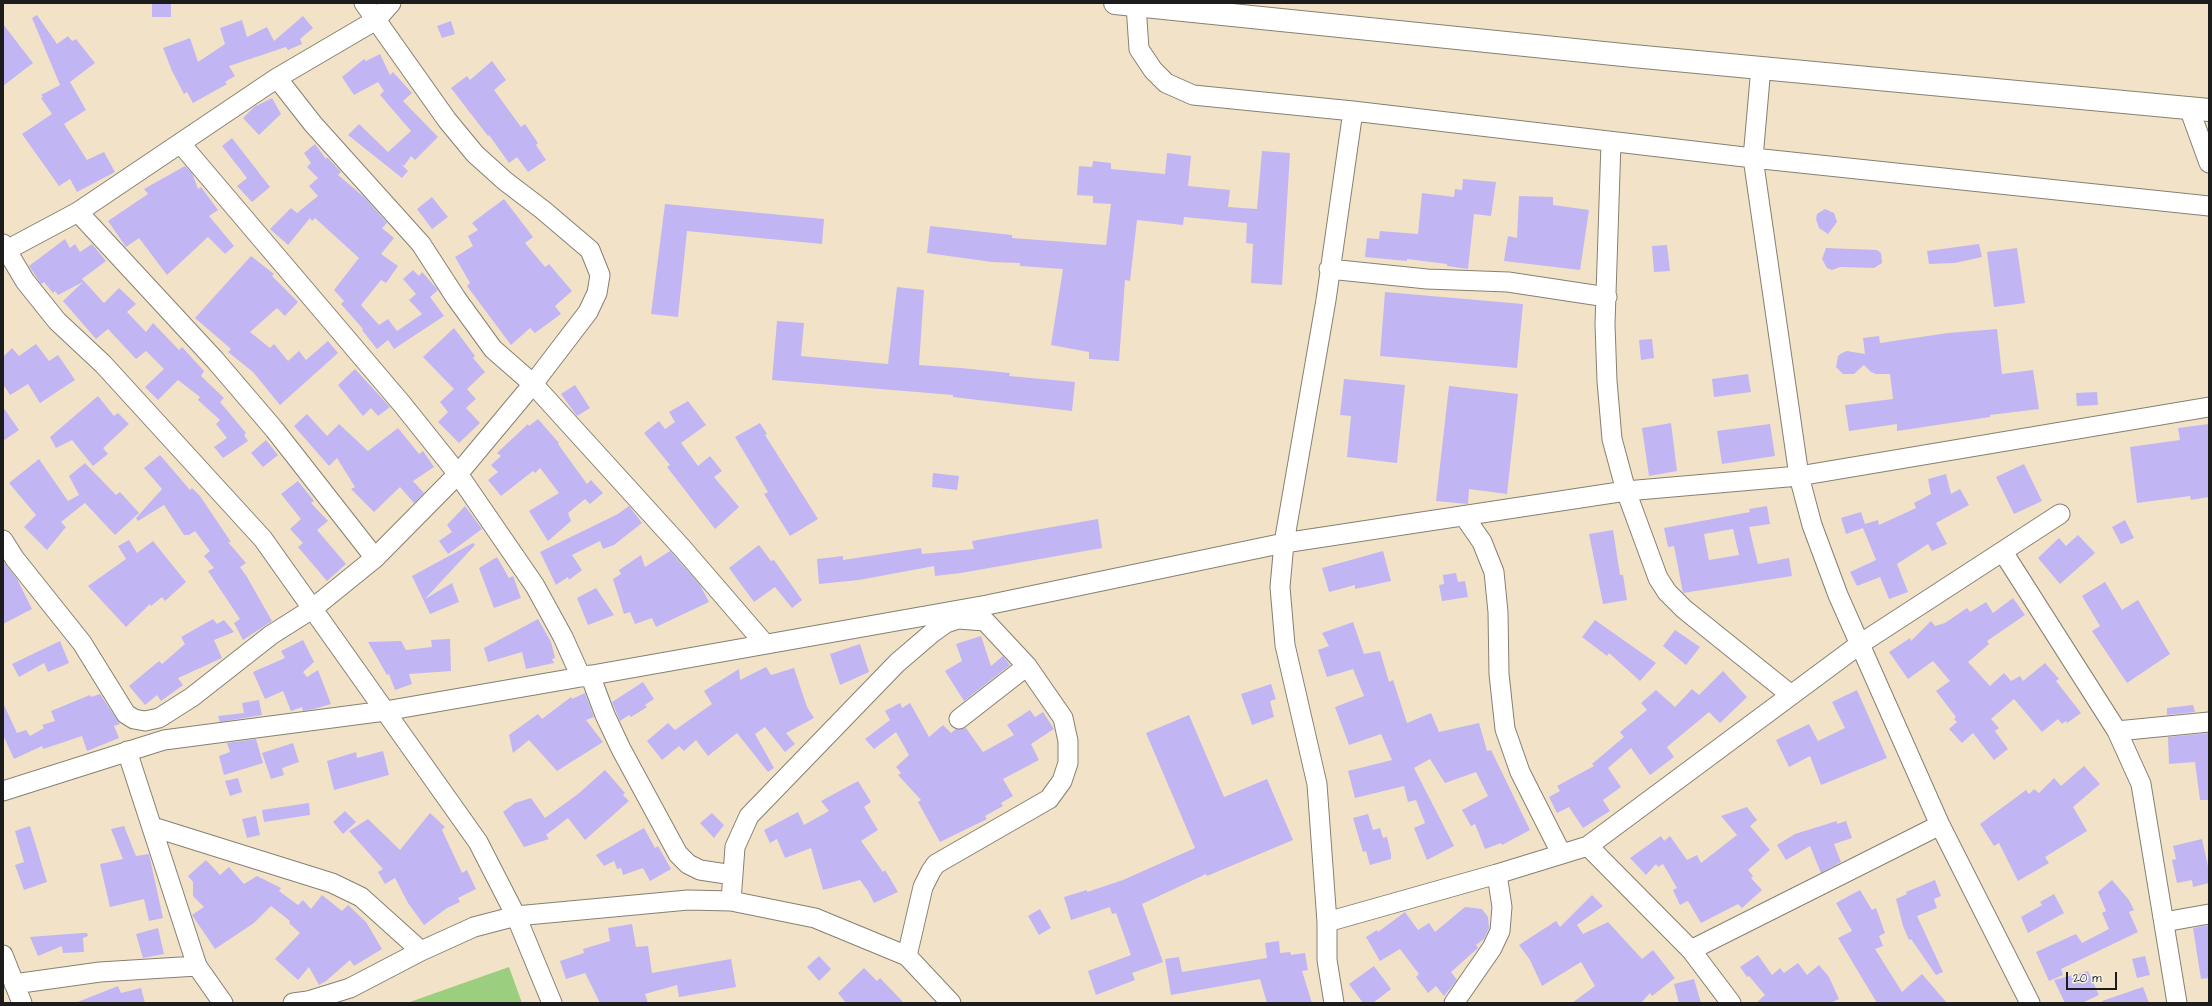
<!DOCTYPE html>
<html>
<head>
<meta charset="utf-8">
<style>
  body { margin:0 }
  #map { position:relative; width:2212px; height:1006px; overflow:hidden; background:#f2e3c8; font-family:"Architects Daughter",sans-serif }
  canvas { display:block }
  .frame { position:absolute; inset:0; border:4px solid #1c1c1c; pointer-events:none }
  .scale { position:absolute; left:2066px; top:972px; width:51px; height:18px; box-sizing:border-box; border:2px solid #1c1c1c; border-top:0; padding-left:5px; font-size:12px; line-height:14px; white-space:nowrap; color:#1c1c1c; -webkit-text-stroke:3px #f7f3e8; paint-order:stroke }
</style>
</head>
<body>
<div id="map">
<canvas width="2212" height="1006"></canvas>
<div class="frame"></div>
<div class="scale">20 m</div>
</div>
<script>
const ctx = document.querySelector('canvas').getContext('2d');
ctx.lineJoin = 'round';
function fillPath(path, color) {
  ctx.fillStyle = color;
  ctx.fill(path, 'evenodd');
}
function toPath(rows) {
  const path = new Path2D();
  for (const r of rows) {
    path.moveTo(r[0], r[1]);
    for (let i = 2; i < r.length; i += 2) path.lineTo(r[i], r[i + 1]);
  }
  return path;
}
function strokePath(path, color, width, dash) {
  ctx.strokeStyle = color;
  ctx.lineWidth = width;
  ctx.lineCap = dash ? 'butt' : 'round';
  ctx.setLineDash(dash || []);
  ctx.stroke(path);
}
fillPath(toPath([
  [509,967,522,1003,407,1003]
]), '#9bce7e');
fillPath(toPath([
  [152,3,171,3,171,17,152,17],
  [37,15,57,44,68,36,72,41,76,39,95,63,70,82,86,110,64,124,87,160,104,152,115,172,77,192,70,179,59,186,22,134,52,114,41,98,43,97,41,95,60,85,32,18],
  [303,16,313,28,300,39,302,44,288,50,286,47,229,66,235,76,225,82,227,84,193,103,187,92,184,94,172,71,163,48,190,38,198,62,225,44,220,28,242,20,247,37,267,27,274,41],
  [451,21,455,34,442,38,437,26],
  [3,24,33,63,3,86],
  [380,54,390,75,393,72,412,93,403,101,438,137,415,160,411,156,404,166,400,163,408,171,402,178,348,135,359,124,388,152,411,131,380,95,384,91,378,82,354,95,342,77,364,59,366,61],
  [492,61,506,80,494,90,521,127,525,124,538,143,536,145,546,160,528,172,517,157,509,163,489,135,488,136,451,88,467,76,470,80],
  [272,98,281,114,259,135,243,118,254,107],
  [232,138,270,187,252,202,237,186,251,175,247,178,222,146],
  [315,144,326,159,327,157,341,172,338,175,364,197,387,223,382,228,394,238,381,254,398,266,386,283,381,280,361,305,379,325,388,319,397,331,422,314,409,300,416,294,403,279,413,270,419,276,422,272,438,290,430,297,444,316,394,349,388,340,377,349,362,330,363,329,341,304,344,301,334,290,359,258,315,218,312,221,310,218,288,245,270,229,291,208,297,213,318,196,309,186,318,178,307,167,311,163,304,153],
  [1262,151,1290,153,1282,285,1251,283,1253,244,1246,243,1247,223,1184,217,1183,225,1137,220,1130,281,1125,280,1119,361,1089,359,1089,352,1051,345,1063,269,1020,266,1020,263,992,262,927,253,930,226,1012,235,1012,238,1106,245,1111,204,1093,203,1093,196,1077,195,1079,166,1092,167,1093,161,1111,163,1111,169,1165,174,1167,153,1191,156,1188,186,1230,190,1228,207,1257,209],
  [185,166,192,173,198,189,201,187,218,210,209,216,234,246,225,254,208,237,167,275,139,238,126,247,108,221,148,194,144,189],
  [1463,179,1496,182,1491,216,1474,214,1468,269,1447,266,1447,264,1407,259,1407,261,1365,257,1367,238,1379,239,1380,231,1418,234,1422,193,1454,197,1455,189,1462,190],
  [1519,196,1553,197,1553,205,1589,210,1580,270,1504,261,1508,236,1517,238],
  [432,197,448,217,432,229,417,209],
  [504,199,533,237,525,243,545,267,549,264,572,291,555,306,561,314,535,333,530,328,511,345,467,286,470,283,455,257,473,246,468,236,478,230,472,223],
  [665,204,824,219,822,244,687,231,678,317,651,314],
  [1825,209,1834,213,1837,222,1828,234,1819,228,1816,219,1817,214],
  [65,239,70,248,75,244,80,252,92,244,106,261,82,279,104,303,119,288,136,304,127,312,146,332,153,323,179,350,182,347,204,371,201,376,224,398,220,402,246,433,244,435,248,441,223,458,214,447,227,438,216,424,220,420,198,400,200,397,178,380,158,400,145,387,164,369,146,351,136,359,108,329,96,339,63,301,83,282,58,295,55,291,53,293,44,282,41,284,29,266],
  [1979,244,1982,257,1955,263,1929,264,1927,251],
  [1667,245,1670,271,1654,272,1652,246],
  [1826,248,1877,250,1881,253,1882,263,1874,268,1840,267,1832,270,1827,268,1822,259],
  [2017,248,2025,303,1994,307,1987,252],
  [251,256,274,274,272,276,298,302,285,316,277,308,250,332,270,348,274,344,288,361,299,351,306,360,328,341,338,353,280,405,253,372,228,352,231,349,195,318],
  [897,287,924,290,919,365,961,368,1010,373,1009,376,1075,382,1072,411,953,397,953,395,772,380,777,321,804,323,801,356,888,364],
  [1385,292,1523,304,1517,368,1380,356],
  [454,328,475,356,473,358,485,372,467,389,476,399,466,408,480,423,459,443,438,422,448,412,440,402,454,389,423,357],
  [1997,329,2002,374,2033,370,2039,409,1990,415,1990,417,1897,431,1897,424,1849,431,1845,405,1893,399,1890,374,1876,374,1871,372,1864,365,1854,374,1843,374,1836,367,1838,356,1842,353,1847,351,1865,354,1863,338,1879,336,1880,343,1948,333],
  [1652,339,1654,358,1641,360,1639,340],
  [36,344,49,361,58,355,75,380,40,403,28,384,10,395,3,384,3,357,12,348,19,356],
  [355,369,390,407,378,416,371,408,363,416,338,385],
  [1748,374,1751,392,1714,397,1712,379],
  [1344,379,1405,385,1397,463,1347,457,1351,416,1340,415],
  [575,385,590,408,577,416,561,394],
  [1449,386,1518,394,1507,494,1469,489,1468,504,1436,501],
  [2097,392,2098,405,2077,406,2076,393],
  [98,396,114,416,118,413,129,424,103,448,108,454,93,466,72,440,56,448,50,437],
  [688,401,706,425,681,443,698,466,710,456,722,471,714,477,739,507,715,529,667,467,670,465,644,433,659,421,665,429,675,422,669,412],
  [3,407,19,430,3,441],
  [307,414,327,436,339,424,368,451,398,428,419,454,423,451,434,467,413,481,424,493,414,503,400,487,374,512,351,489,355,487,337,458,329,466,294,426],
  [538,419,559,443,558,444,587,484,591,480,603,493,590,504,585,499,568,513,571,521,548,541,529,511,559,493,540,468,535,473,533,471,501,496,488,480,498,472,491,465,501,456,497,453,528,424,529,426],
  [760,423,767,434,765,435,818,519,790,536,764,494,768,492,735,437],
  [1671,423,1677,471,1649,476,1642,428],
  [1770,424,1775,456,1722,464,1717,431],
  [2209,424,2209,497,2191,500,2190,496,2137,503,2130,447,2180,440,2178,428],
  [266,440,278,455,263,467,251,453],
  [160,455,190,490,192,488,200,496,231,542,228,542,246,563,240,567,247,577,272,621,243,640,234,623,240,619,208,571,214,568,204,556,210,551,195,531,189,535,184,535,164,505,138,521,136,518,162,489,144,468],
  [39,459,68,501,79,495,69,476,85,463,116,495,120,492,139,513,115,535,85,503,61,522,66,527,47,550,24,527,36,515,9,483],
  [2024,464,2042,501,2014,514,1996,477],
  [933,473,959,476,957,490,932,487],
  [1946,474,1951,494,1960,489,1969,505,1936,523,1947,544,1932,551,1928,544,1897,564,1908,592,1889,599,1880,577,1857,586,1850,572,1876,560,1863,528,1846,534,1841,518,1861,512,1865,524,1878,520,1879,525,1916,508,1914,503,1931,494,1928,479],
  [298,481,314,501,311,503,328,521,317,530,346,564,327,581,298,547,303,543,290,529,301,519,281,494],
  [465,506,482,529,448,554,439,541,452,532,447,525],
  [629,506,642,523,614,545,603,549,600,541,572,555,582,570,569,580,568,577,556,585,540,552,618,514],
  [1767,506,1770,524,1749,527,1758,564,1789,558,1792,576,1683,593,1674,546,1668,547,1664,528,1750,512,1749,509],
  [1733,529,1739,555,1709,560,1704,534],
  [1098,519,1102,548,961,573,935,576,934,566,859,580,819,584,817,559,843,556,843,560,921,548,922,554,974,549,972,541],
  [2125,520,2134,538,2121,544,2112,527],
  [1613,530,1620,575,1623,575,1627,600,1603,604,1589,534],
  [2078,535,2095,553,2060,584,2038,558,2059,538,2066,546],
  [129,540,137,553,153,541,186,582,165,601,162,597,151,606,150,604,126,627,88,586,126,559,118,546],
  [473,543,475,545,425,599,452,583,459,602,430,614,412,576],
  [759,545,771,561,774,560,802,600,792,608,775,587,754,602,729,568],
  [670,551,700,585,709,602,656,627,652,618,635,624,630,612,624,614,613,579,621,574,619,570,641,555,645,567],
  [1383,551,1391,581,1355,589,1355,585,1329,592,1322,568],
  [497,557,509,578,513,576,521,598,494,608,479,568],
  [3,561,17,579,32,609,3,624],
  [1456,573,1458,582,1465,581,1468,597,1442,601,1439,585,1444,584,1443,575],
  [2105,582,2122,610,2138,600,2170,654,2127,683,2092,631,2100,626,2082,596],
  [596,588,614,615,588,625,577,598],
  [2013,598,2025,615,1987,641,1989,644,1968,662,1990,686,2004,673,2011,681,2020,676,2023,681,2045,663,2059,679,2056,681,2081,713,2067,723,2066,721,2062,724,2058,719,2042,732,2014,699,1991,719,1999,728,1995,731,2008,749,1994,760,1973,733,1962,743,1949,729,1957,722,1954,719,1956,717,1936,691,1950,681,1933,661,1908,679,1889,652,1910,638,1911,641,1931,621,1935,626,1945,623,1967,608,1970,612,1986,602,1993,613],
  [213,619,217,624,224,620,234,632,214,640,222,658,178,678,183,685,161,701,157,695,145,705,129,686,159,661,162,664,185,644,181,637],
  [538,619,551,642,555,658,552,659,554,663,526,669,522,652,488,662,484,648],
  [1595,620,1656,663,1640,681,1609,653,1607,656,1582,637],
  [1353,622,1364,654,1380,651,1389,682,1393,680,1407,723,1431,713,1439,732,1479,723,1487,751,1491,750,1530,830,1502,845,1501,843,1485,849,1475,824,1471,826,1462,810,1488,796,1476,772,1445,783,1430,759,1414,768,1454,846,1427,860,1414,828,1425,823,1416,800,1408,802,1404,786,1355,798,1348,771,1392,760,1381,734,1349,745,1335,707,1364,696,1353,669,1327,677,1318,650,1329,646,1322,633],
  [1675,630,1700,647,1686,665,1663,646],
  [981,636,991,666,1003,656,1010,665,964,701,945,671,962,661,956,644],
  [450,639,451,671,409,674,412,684,395,690,389,674,387,675,368,642,401,641,406,650,432,647,431,640],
  [303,640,314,662,303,672,307,677,318,670,331,704,314,709,303,711,302,707,291,711,283,691,265,699,253,672,285,658,281,651],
  [60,641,69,663,48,672,44,663,19,677,12,664],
  [860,644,869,672,840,685,830,654],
  [766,667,771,675,794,668,807,707,814,718,786,733,795,744,785,752,765,727,755,734,774,768,768,772,737,733,708,756,696,740,684,751,679,746,662,760,647,741,668,723,675,730,712,704,704,691,739,669,740,680],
  [1723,671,1747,697,1720,723,1709,712,1667,747,1674,757,1650,775,1631,748,1608,768,1621,787,1603,800,1610,811,1583,828,1569,807,1557,813,1549,797,1560,791,1557,786,1594,766,1592,764,1624,737,1620,732,1647,710,1641,703,1656,690,1675,707,1692,689,1699,695],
  [643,682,654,699,645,705,647,707,631,717,629,715,620,721,612,702],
  [1271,684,1276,699,1270,701,1274,717,1252,725,1241,694],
  [1857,690,1887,758,1821,785,1810,756,1789,767,1776,740,1809,724,1818,741,1845,728,1832,702],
  [585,693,594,717,586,720,603,742,557,771,529,740,513,753,509,735,538,714,542,719,571,697,572,699],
  [100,694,120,724,114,726,119,738,87,751,82,736,43,749,42,746,14,759,3,735,3,703,17,733,26,730,30,736,44,728,42,725,55,721,51,711,90,695,91,697],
  [259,700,262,715,220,722,218,716,244,713,242,703],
  [900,703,902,708,910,703,929,737,943,725,951,733,956,729,966,728,983,752,1014,735,1007,725,1030,710,1035,717,1043,712,1054,729,1031,744,1039,760,1003,779,1013,796,1001,803,1003,806,985,816,987,819,940,842,918,802,921,800,898,775,901,773,896,767,909,755,896,732,874,749,865,739,890,720,885,711],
  [2193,705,2195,712,2167,715,2167,708],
  [1189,715,1224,797,1267,779,1293,840,1207,876,1206,874,1142,904,1163,962,1132,973,1135,980,1096,995,1088,971,1131,955,1116,913,1112,914,1110,907,1071,920,1064,897,1087,890,1087,892,1123,880,1195,848,1146,733],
  [2209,733,2209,800,2200,800,2195,762,2169,764,2168,737],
  [256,739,263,763,224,775,219,756,230,752,227,743],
  [293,743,299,762,282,768,284,775,271,779,262,753],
  [383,751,389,775,334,790,327,761,356,752,357,758],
  [2084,766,2100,784,2073,807,2087,831,2045,857,2049,863,2018,881,1999,843,1994,846,1980,824,2026,790,2029,794,2034,789,2039,793,2054,778,2061,786],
  [605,770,625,793,623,795,629,801,585,840,568,818,546,835,549,839,524,847,503,812,515,803,531,798,545,818,578,794],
  [238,778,242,792,230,796,225,781],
  [858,781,871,802,864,807,878,830,861,841,883,872,885,870,898,892,874,903,868,891,860,880,823,890,811,848,785,858,777,839,770,843,764,830,798,812,804,825,829,811,821,801],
  [309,803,310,815,264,822,262,810],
  [1747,807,1757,820,1750,826,1770,850,1748,870,1753,876,1751,878,1762,890,1742,908,1738,904,1701,923,1688,901,1680,905,1673,890,1677,888,1663,864,1658,867,1656,864,1646,875,1630,858,1661,836,1664,841,1670,836,1687,860,1697,855,1701,863,1737,835,1721,816],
  [345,811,356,822,343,834,333,822],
  [430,813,445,827,442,830,462,873,467,870,476,889,458,898,460,902,447,908,424,925,408,903,395,878,385,884,378,872,383,869,349,831,368,819,400,850],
  [712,813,724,825,714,838,700,823],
  [1368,814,1373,830,1380,828,1383,838,1387,837,1391,854,1391,859,1370,865,1366,851,1363,852,1353,818],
  [256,816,260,835,247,838,242,819],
  [1837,821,1837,824,1846,821,1852,838,1834,844,1841,862,1821,873,1810,846,1786,860,1777,845,1795,834],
  [30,826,47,882,24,890,15,865,24,862,15,831],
  [124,826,136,856,149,854,163,918,149,921,144,899,110,907,100,864,123,859,111,829],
  [644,828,655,848,658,846,671,869,650,881,643,868,623,875,621,868,617,869,614,861,604,866,596,855],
  [2202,839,2209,871,2209,883,2193,887,2192,880,2177,883,2172,860,2176,859,2173,846],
  [206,860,220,875,229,867,244,884,257,876,281,888,279,891,298,905,303,900,311,909,322,895,342,911,348,905,366,922,382,949,354,966,350,960,326,981,319,985,309,967,298,980,275,959,300,933,289,923,290,921,271,906,254,923,215,949,192,915,204,907,193,896,193,882,188,876],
  [1935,880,1941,896,1934,899,1937,908,1917,916,1943,972,1936,975,1911,939,1909,940,1903,926,1896,899,1907,894,1906,892],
  [2112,880,2129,900,2134,910,2129,912,2138,932,2061,969,2063,975,2049,981,2036,952,2076,934,2082,943,2109,929,2102,913,2106,911,2098,892],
  [1860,890,1872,910,1876,908,1885,933,1879,936,1883,946,1875,949,1902,992,1922,974,1947,1003,1877,1003,1838,938,1852,931,1836,903],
  [2054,894,2064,913,2028,933,2021,917,2042,905,2040,902],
  [1592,895,1603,906,1577,925,1583,934,1608,922,1642,959,1653,950,1675,978,1652,996,1650,993,1641,1003,1572,1003,1595,986,1581,962,1542,986,1530,960,1519,945,1556,921,1560,927],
  [1465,907,1482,909,1488,917,1489,928,1484,939,1476,945,1478,948,1451,972,1457,980,1444,996,1436,986,1428,993,1416,977,1419,974,1400,949,1380,961,1366,937,1377,930,1378,932,1405,912,1418,930,1429,923,1435,932],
  [1040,909,1051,928,1039,935,1028,916],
  [632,924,636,947,648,946,652,973,731,959,736,987,679,997,677,985,645,994,648,1003,600,1003,585,973,566,979,560,961,584,953,583,949,610,941,608,928],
  [2209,925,2209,978,2201,979,2193,928],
  [158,928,164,954,143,958,136,934],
  [82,933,87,933,88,936,83,938,84,952,63,953,62,946,38,956,30,937],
  [1279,941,1280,953,1290,952,1291,955,1305,953,1308,970,1302,971,1312,1003,1267,1003,1260,979,1171,995,1165,959,1179,957,1182,972,1267,958,1265,943],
  [1758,955,1772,975,1780,968,1784,973,1798,963,1807,975,1819,965,1829,977,1839,999,1830,1003,1756,1003,1765,995,1749,976,1747,977,1740,967],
  [819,956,831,969,819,981,807,967],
  [2145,956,2150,975,2137,978,2132,959],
  [1374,966,1391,989,1373,1003,1363,1003,1349,984],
  [864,968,877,981,880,978,904,1003,846,1003,838,993],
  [2088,971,2099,995,2082,1003,2065,1003,2054,980],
  [1694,979,1701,1003,1679,1003,1674,984],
  [118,986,121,993,141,988,145,1003,75,1003],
  [2143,987,2149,1003,2103,1003,2102,1001]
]), '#c1b5f4');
const street = toPath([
  [1136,5,1139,49,1153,70,1166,83,1193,95,1353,111,1753,158,2209,206],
  [1761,67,1753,158,1799,476,1812,525,1838,595,1940,825,2030,1003],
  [277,78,313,124,421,244,456,298,493,349,533,384,683,549,765,644],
  [2189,108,2209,163],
  [1611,142,1605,324,1607,381,1612,439,1626,491,1658,578,1667,592,1684,609,1791,695],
  [181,144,402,404,458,474,535,586,563,637,581,677],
  [78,212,215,360,274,429,375,558],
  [3,244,25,281,57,321,103,364,263,539,478,842,516,916,552,1003],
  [3,252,78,212,277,78,376,20,391,3],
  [1329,269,1427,279,1508,282,1607,297],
  [1464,516,1482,542,1494,572,1498,612,1499,674,1505,729,1520,772,1561,853],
  [3,540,15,559,82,643,126,714,134,719,145,721,159,718,192,697,271,635,312,609,375,558,458,474,533,384,588,312,597,293,600,275,590,250,543,210,505,181,475,154,447,120,364,3],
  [2003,552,2117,731,2141,784,2177,1003],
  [590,675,605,715,621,749,678,854,688,864,700,870,733,875],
  [959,719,1027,666],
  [2117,731,2209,722],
  [127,751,197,966,223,1003],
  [3,791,164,740,385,711,581,677,987,605,1284,543,1626,491,1799,476,2209,407],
  [153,827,332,883,361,897,421,951],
  [1588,846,1691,950,1731,1003],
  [731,901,735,847,749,816,897,663,932,633,946,623,958,619,985,621,1027,666,1063,718,1068,741,1068,763,1062,781,1049,799,936,864,931,871,923,887,907,956],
  [1327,922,1497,874,1588,846,1860,644,2060,514],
  [2164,922,2209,914],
  [1691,950,1940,825],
  [3,955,22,1003],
  [14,984,100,972,197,966],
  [293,1003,308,1001,350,988,421,951,474,927,516,916,688,900,731,901,815,918,907,956,951,1003],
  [1334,1003,1327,960,1327,922,1317,784,1285,645,1280,587,1284,543,1326,300,1353,111],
  [1454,1003,1492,948,1500,931,1502,907,1497,874]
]);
const primary = toPath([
  [1115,3,1633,56,2209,110]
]);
strokePath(street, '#878072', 21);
strokePath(primary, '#878072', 24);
strokePath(street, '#fff', 19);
strokePath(primary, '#fff', 22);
</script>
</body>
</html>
